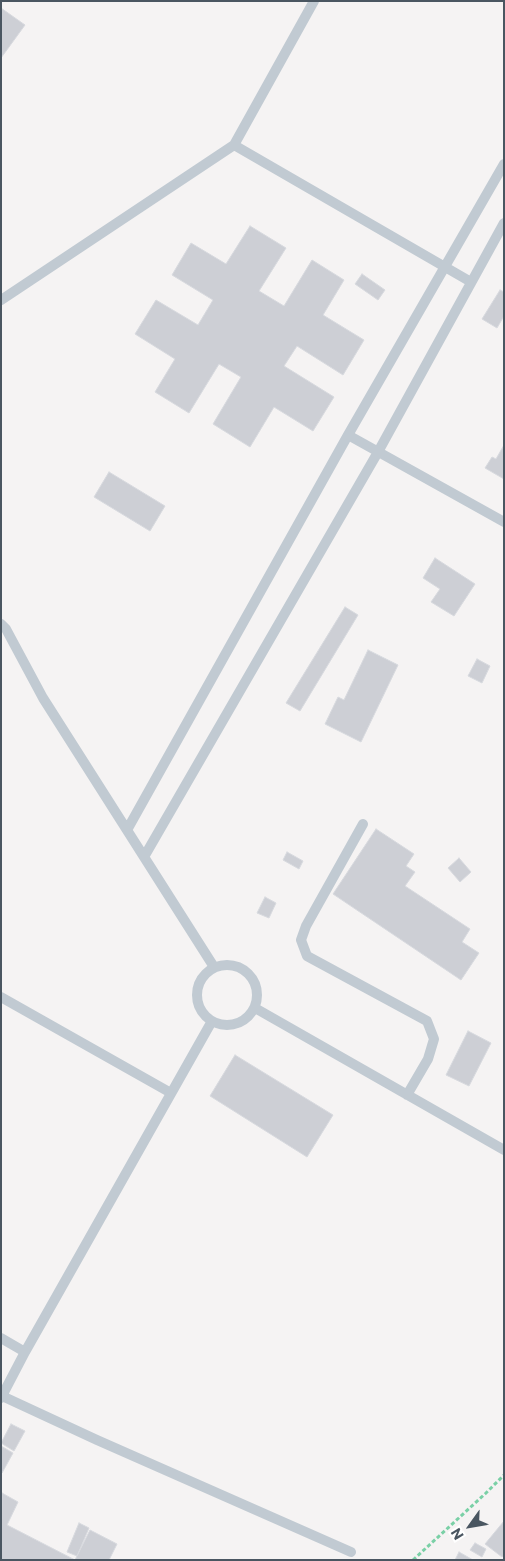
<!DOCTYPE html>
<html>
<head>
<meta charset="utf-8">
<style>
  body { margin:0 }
  #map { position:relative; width:505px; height:1561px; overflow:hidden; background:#f5f3f3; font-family:Commissioner,sans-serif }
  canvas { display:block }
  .frame { position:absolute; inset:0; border:2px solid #4a5661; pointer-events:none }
  .north { position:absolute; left:445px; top:1501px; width:50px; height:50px; -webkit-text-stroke:4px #fff; paint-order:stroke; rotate:238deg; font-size:14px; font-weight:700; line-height:20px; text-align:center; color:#4a5661 }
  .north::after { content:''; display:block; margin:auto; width:18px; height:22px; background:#4a5661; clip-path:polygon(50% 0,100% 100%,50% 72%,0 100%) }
</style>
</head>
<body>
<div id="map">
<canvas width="505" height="1561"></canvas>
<div class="frame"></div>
<div class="north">N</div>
</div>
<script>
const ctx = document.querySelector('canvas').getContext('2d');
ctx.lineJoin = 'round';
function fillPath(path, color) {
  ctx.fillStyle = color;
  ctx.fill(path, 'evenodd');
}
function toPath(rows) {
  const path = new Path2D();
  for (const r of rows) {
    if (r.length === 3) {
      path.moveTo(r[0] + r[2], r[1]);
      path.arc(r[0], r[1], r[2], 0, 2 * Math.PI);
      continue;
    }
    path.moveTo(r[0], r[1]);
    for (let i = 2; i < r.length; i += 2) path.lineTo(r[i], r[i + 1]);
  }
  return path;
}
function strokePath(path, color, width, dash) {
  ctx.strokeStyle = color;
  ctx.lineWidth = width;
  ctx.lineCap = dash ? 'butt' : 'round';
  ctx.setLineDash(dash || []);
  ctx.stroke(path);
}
const building = toPath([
  [1,8,25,25,1,58,1,8],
  [250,226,286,248,259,291,284,306,312,260,344,280,323,315,364,340,343,375,297,346,284,366,334,397,313,431,274,407,250,447,213,424,241,377,219,364,189,413,155,392,175,359,135,334,156,300,198,325,213,300,172,275,191,243,226,264,250,226],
  [362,274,385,290,378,300,355,284,362,274],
  [500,290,504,292,504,316,497,328,482,319,500,290],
  [504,445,504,479,485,468,492,457,496,459,504,445],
  [109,472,165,506,150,531,94,497,109,472],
  [435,558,475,584,454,616,431,602,440,589,423,578,435,558],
  [345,607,358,615,300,711,286,703,345,607],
  [368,650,398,665,361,742,325,724,338,697,344,700,368,650],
  [477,659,490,666,482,683,468,676,477,659],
  [376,829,414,854,406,866,415,872,405,886,470,929,462,942,479,953,461,980,333,894,376,829],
  [287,852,303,861,299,869,283,860,287,852],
  [459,858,471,872,460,882,448,868,459,858],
  [265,897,276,903,269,918,257,913,265,897],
  [468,1031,491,1043,469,1086,446,1075,468,1031],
  [235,1055,333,1115,307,1157,210,1096,235,1055],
  [11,1424,25,1431,14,1451,1,1443,11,1424],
  [1,1446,13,1453,2,1473,1,1472,1,1446],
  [2,1493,18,1502,7,1525,75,1560,90,1530,117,1544,109,1560,1,1560,2,1493],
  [504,1521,504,1555,502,1557,485,1544,504,1521],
  [79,1523,89,1528,77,1556,67,1552,79,1523],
  [475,1543,486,1549,482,1557,470,1550,475,1543],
  [459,1552,473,1560,455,1560,459,1552]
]);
fillPath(building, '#cdcfd5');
strokePath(building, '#d7d9de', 1);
strokePath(toPath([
  [413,1560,486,1493,504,1475]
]), '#7ad0a6', 3, [4, 2.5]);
strokePath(toPath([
  [234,145,471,282],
  [1,300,234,145,314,1],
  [348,435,504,522],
  [1,624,6,629,43,698,214,967],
  [363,824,306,926,301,940,307,956,427,1021,434,1039,428,1059,407,1095],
  [127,830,348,435,504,164],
  [144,857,378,452,504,223],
  [227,995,30],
  [1,997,171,1093],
  [255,1008,504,1150],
  [1,1338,25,1352],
  [2,1396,97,1440,351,1552],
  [1,1398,25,1352,212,1021]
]), '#c1cad2', 10);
</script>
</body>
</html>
